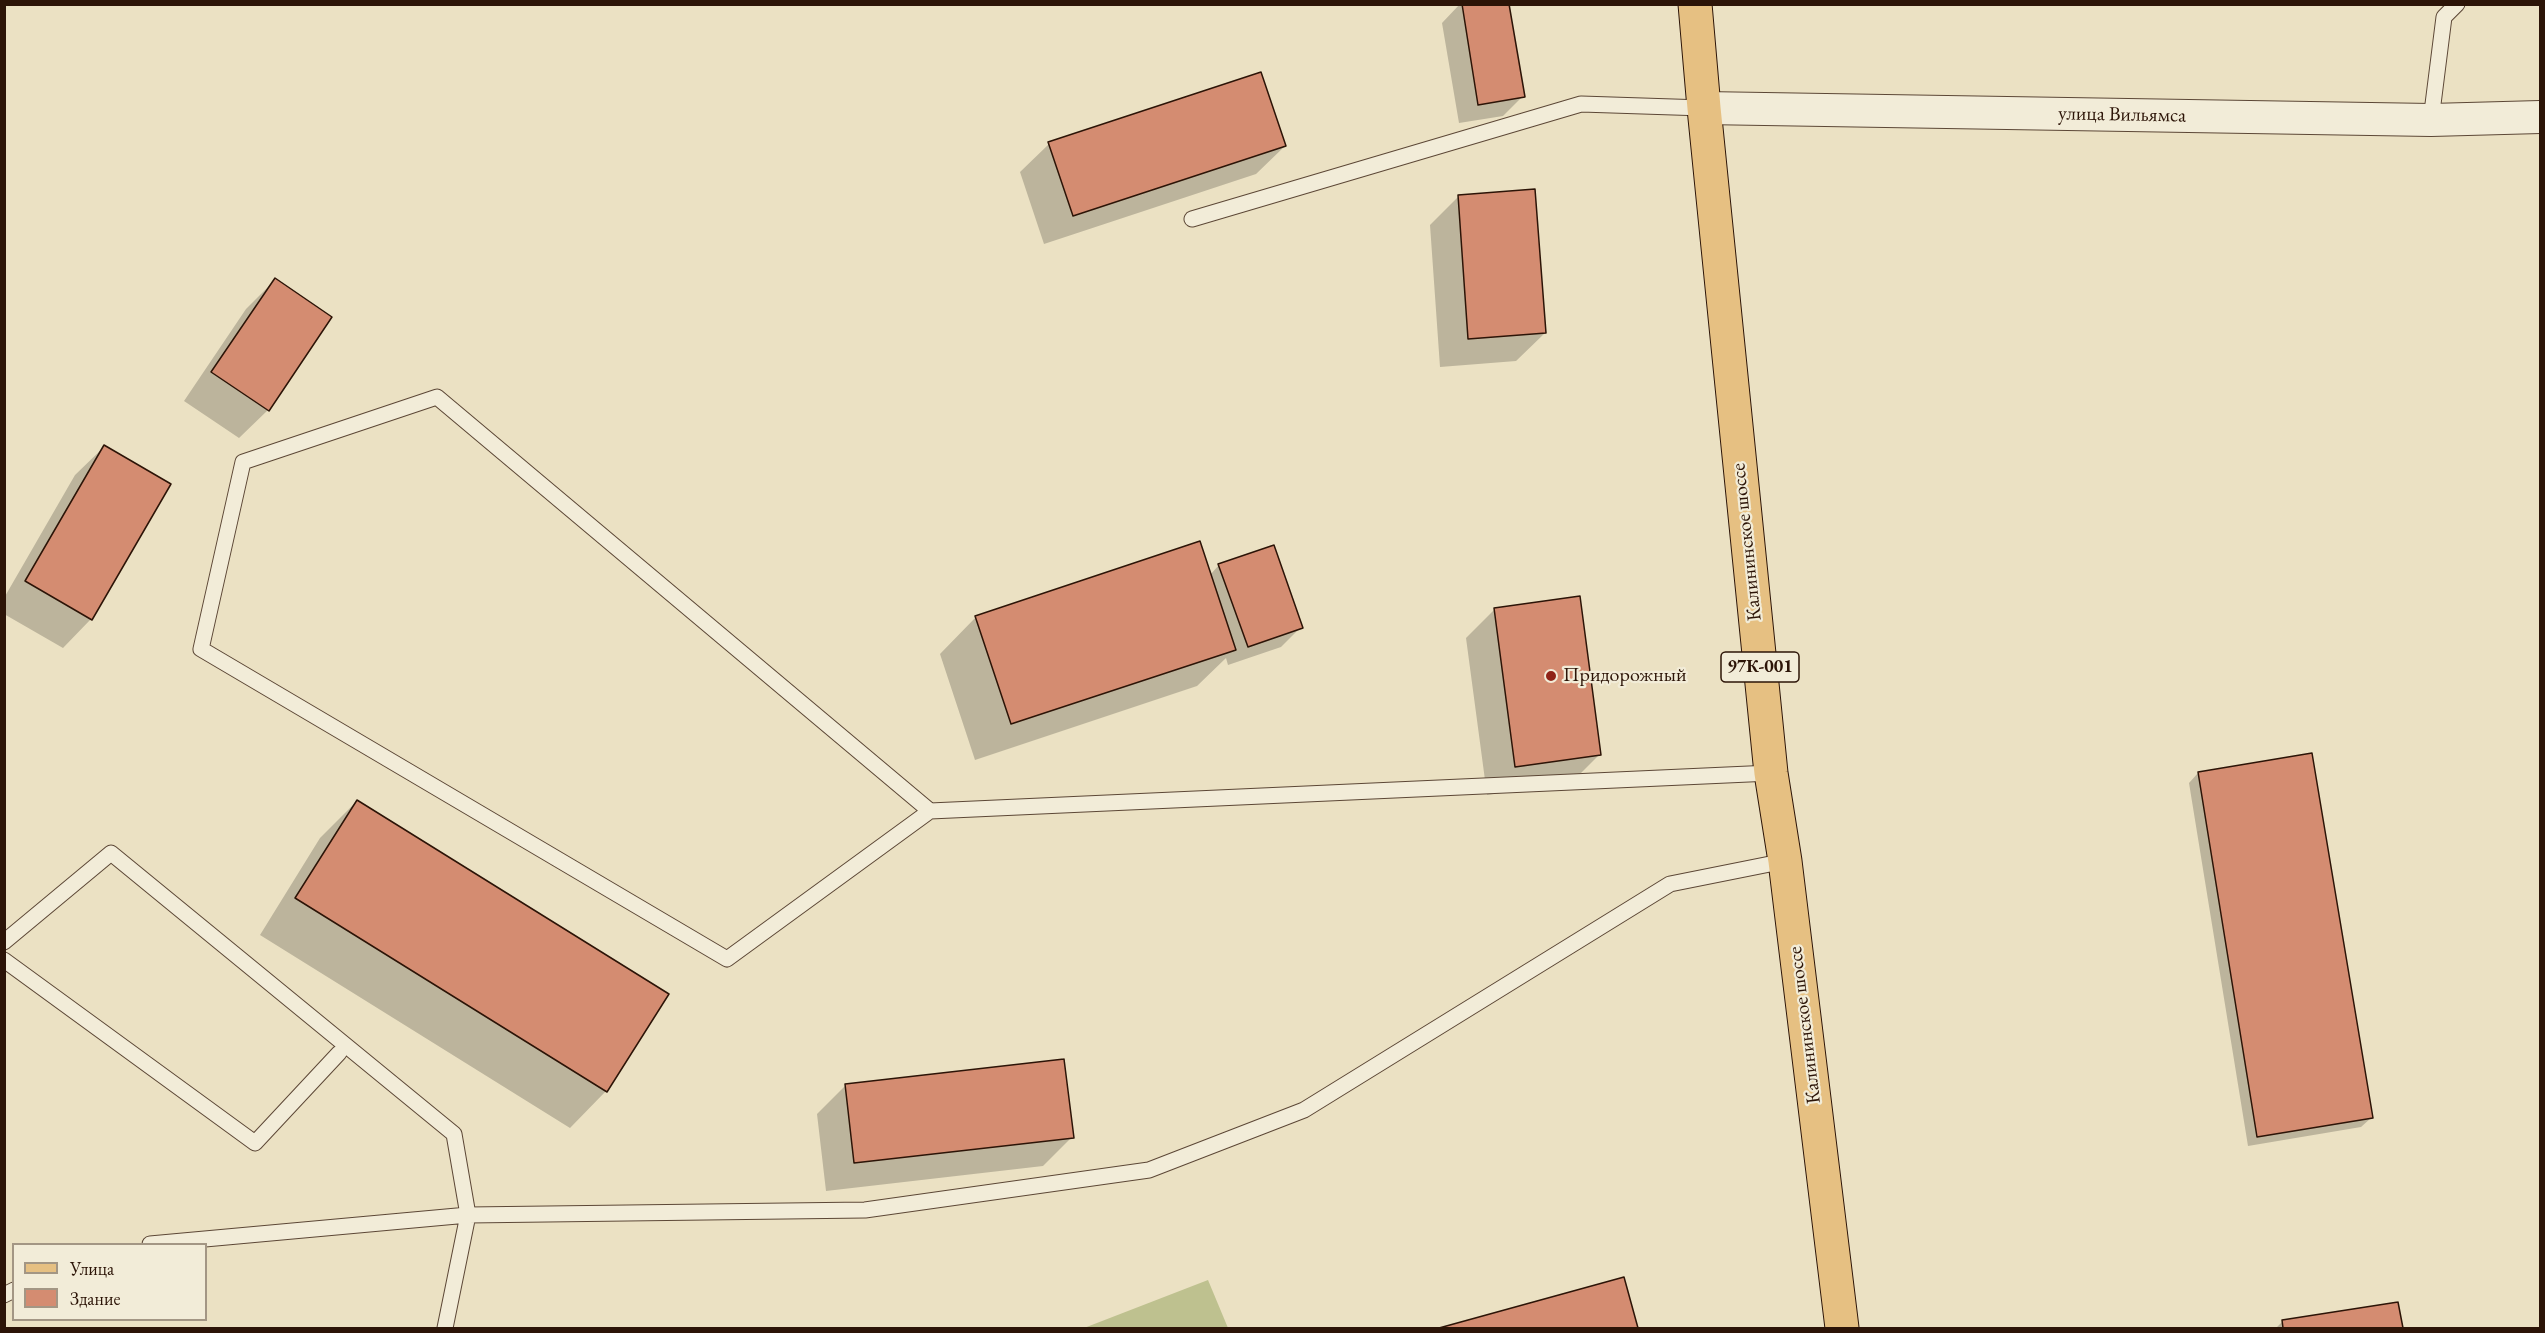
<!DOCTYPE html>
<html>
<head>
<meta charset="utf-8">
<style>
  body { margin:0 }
  #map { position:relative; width:2545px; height:1333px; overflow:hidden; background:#ebe1c3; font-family:"EB Garamond",serif }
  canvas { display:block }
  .frame { position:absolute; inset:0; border:6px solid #2c1407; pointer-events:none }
  .legend { position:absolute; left:12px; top:1243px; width:195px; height:78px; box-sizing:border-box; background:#f2ecd8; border:2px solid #a39684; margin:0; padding:8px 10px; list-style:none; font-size:18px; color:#2c1407 }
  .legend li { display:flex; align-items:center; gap:12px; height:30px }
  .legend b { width:30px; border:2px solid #a39684 }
</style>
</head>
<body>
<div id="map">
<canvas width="2545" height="1333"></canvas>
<div class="frame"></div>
<ul class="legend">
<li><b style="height:8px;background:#e6c082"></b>Улица</li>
<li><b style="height:16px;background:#d48c71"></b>Здание</li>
</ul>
</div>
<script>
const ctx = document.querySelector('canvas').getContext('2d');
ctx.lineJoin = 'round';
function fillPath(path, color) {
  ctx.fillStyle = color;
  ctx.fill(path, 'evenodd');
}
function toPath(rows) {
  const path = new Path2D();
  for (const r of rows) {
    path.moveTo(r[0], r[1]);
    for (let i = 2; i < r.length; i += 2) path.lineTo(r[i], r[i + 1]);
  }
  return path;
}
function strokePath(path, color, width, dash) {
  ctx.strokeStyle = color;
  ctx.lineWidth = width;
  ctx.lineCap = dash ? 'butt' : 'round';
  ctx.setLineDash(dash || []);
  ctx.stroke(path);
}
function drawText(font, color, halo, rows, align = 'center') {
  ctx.font = font + ' "EB Garamond",serif';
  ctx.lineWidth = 4.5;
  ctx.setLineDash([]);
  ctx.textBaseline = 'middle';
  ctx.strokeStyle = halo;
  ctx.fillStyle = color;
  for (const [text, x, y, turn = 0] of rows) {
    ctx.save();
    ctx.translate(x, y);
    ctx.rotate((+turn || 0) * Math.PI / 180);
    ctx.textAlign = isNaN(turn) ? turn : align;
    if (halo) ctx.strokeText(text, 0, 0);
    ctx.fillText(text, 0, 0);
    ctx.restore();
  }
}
fillPath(toPath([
  [1208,1280,1228,1328,1084,1328]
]), '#bec18f');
fillPath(toPath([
  [1460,4,1508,4,1523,96,1503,116,1459,123,1442,23],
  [1049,144,1285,146,1256,174,1044,244,1020,172],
  [1459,196,1545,333,1516,361,1440,367,1430,225],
  [275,280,268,410,239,438,184,401,246,309],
  [104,447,91,619,63,648,4,614,4,598,75,475],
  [1219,565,1301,627,1281,647,1228,665,1226,658,1197,686,975,760,940,654,976,617,1210,575],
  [1495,609,1599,755,1571,783,1487,795,1466,638],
  [2198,773,2371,1118,2361,1127,2248,1146,2189,783],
  [357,801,606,1091,570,1128,260,935,320,838],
  [846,1085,1072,1137,1043,1166,826,1191,817,1114],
  [1623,1279,1637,1328,1445,1328],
  [2397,1303,2401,1328,2276,1328,2283,1321]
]), '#0003');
const building = toPath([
  [1462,4,1509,4,1525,97,1478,105,1462,4],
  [1261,72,1286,146,1073,216,1048,142,1261,72],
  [1535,189,1546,333,1468,339,1458,195,1535,189],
  [275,278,332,317,269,411,211,372,275,278],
  [104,445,171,484,92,620,25,581,104,445],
  [1200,541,1236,650,1011,724,975,616,1200,541],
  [1274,545,1303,628,1248,647,1218,564,1274,545],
  [1580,596,1601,755,1515,767,1494,608,1580,596],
  [2312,753,2373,1118,2257,1137,2198,772,2312,753],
  [357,800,669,994,607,1092,295,898,357,800],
  [1064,1059,1074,1138,854,1163,845,1084,1064,1059],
  [1624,1277,1638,1328,1439,1328,1624,1277],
  [2398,1302,2403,1328,2283,1328,2282,1320,2398,1302]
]);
fillPath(building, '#d48c71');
strokePath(building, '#2c1407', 1.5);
const lane = toPath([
  [2431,120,2444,17,2457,4],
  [1192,219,1581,104,1704,108],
  [930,811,437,397,243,462,201,649,727,959,930,811,1771,773],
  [4,942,111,853,454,1134,468,1215,445,1328],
  [4,960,255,1143,339,1053],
  [150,1244,468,1215,865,1210,1149,1170,1304,1110,1670,884,1785,861],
  [4,1295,14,1290]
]);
const street = toPath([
  [1704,108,2431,120,2540,117]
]);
const primary = toPath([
  [1695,4,1704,108,1771,773,1785,861,1842,1328]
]);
strokePath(lane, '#5c4736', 17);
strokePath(street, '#5c4736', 34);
strokePath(primary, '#2c1407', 35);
strokePath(lane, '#f2ecd8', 15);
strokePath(street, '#f2ecd8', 32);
strokePath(primary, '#e6c082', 33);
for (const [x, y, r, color] of [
  [1551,676,6,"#8f2418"]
]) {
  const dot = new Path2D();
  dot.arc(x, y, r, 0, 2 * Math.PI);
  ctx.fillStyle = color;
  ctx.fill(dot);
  strokePath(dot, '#f2ecd8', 2);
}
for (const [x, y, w] of [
  [1760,667,78]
]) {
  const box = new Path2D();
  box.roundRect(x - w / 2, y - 15, w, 30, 4.5);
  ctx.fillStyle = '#f2ecd8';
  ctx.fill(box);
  strokePath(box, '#2c1407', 1.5);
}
drawText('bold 18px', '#2c1407', null, [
  ["97К-001",1760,667]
]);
drawText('20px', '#2c1407', '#f2ecd8', [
  ["улица Вильямса",2122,115,1],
  ["Калининское шоссе",1747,542,-96],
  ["Калининское шоссе",1805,1025,-97]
]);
drawText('20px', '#2c1407', '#f2ecd8', [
  ["Придорожный",1563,676]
], 'left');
</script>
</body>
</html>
